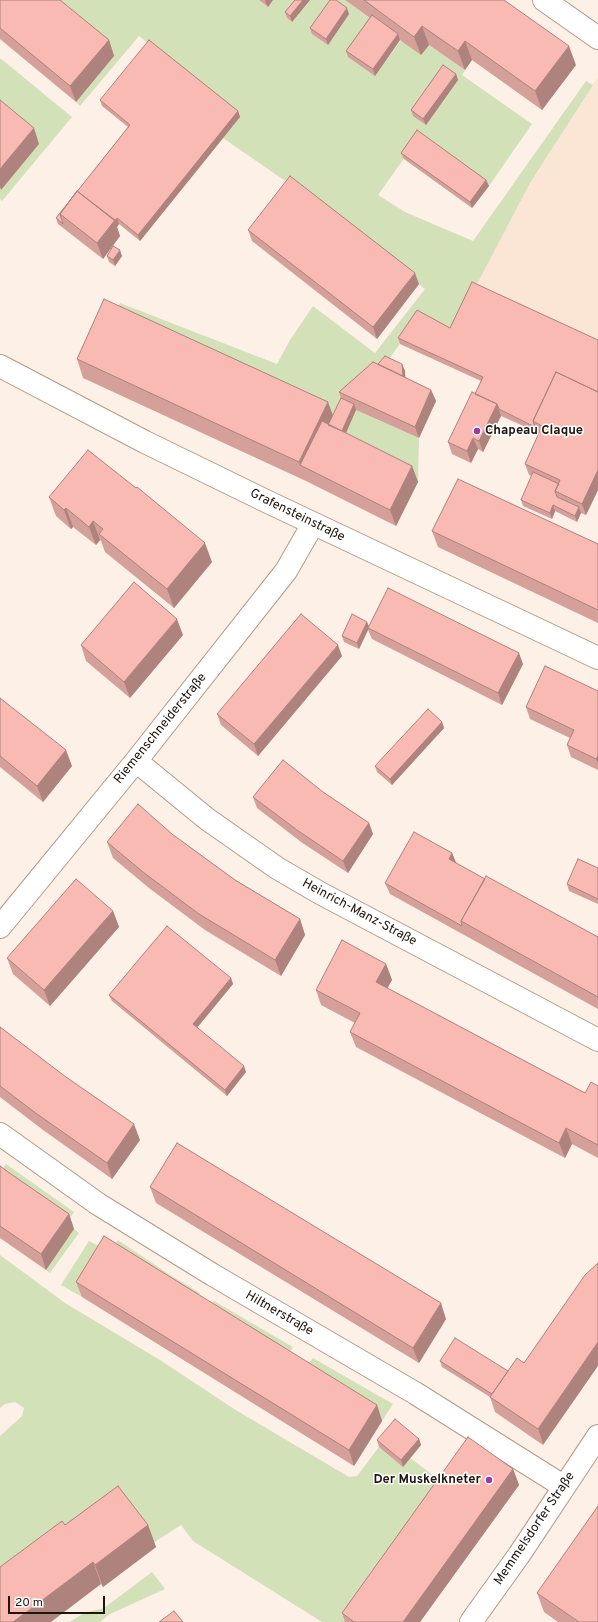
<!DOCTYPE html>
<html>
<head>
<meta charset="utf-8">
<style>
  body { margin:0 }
  #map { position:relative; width:598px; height:1622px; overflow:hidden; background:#fdf0e7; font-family:Overpass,sans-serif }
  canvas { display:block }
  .scale { position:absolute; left:8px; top:1596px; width:97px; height:18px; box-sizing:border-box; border:2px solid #1f150d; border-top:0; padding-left:5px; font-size:12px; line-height:14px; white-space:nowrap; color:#1f150d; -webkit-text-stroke:3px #fff; paint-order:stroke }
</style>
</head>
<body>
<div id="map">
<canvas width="598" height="1622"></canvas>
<div class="scale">20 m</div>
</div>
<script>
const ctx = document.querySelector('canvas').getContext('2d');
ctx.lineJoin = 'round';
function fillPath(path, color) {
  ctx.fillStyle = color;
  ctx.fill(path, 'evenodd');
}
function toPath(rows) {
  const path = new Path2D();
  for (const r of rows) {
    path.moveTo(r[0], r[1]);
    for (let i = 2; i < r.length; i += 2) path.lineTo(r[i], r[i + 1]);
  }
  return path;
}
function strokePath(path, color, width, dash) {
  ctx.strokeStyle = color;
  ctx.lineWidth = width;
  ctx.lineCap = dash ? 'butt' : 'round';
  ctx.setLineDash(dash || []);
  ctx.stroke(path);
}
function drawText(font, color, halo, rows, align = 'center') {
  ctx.font = font + ' Overpass,sans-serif';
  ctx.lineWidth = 3;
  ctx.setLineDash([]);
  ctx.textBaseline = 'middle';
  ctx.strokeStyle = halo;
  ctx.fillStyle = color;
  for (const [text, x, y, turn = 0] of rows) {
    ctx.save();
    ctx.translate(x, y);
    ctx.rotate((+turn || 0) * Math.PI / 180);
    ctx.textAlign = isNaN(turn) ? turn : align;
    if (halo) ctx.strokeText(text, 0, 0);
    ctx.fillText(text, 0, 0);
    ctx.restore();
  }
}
fillPath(toPath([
  [598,77,598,401,475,288,530,183]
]), '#fbe5d4');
fillPath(toPath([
  [47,0,259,0,268,7,273,0,302,0,287,18,292,22,310,0,345,0,374,21,375,75,401,40,429,45,465,70,462,75,532,124,489,186,420,136,378,195,405,212,473,241,586,81,593,85,530,183,475,288,453,334,419,317,387,362,335,421,114,319,120,303,277,364,290,340,313,306,375,353,425,289,294,187,223,138,240,117,139,36,80,106,76,102,114,56],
  [0,58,72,117,2,201,0,199],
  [356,410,419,438,418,482,341,444],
  [6,1164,74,1212,66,1224,0,1172],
  [74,1229,79,1233,50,1273,46,1270],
  [118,1240,167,1273,200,1293,193,1303,110,1252,82,1297,61,1285,89,1241,110,1252],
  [0,1255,65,1303,160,1360,234,1409,349,1477,357,1476,379,1447,403,1466,410,1458,449,1487,353,1622,322,1622,193,1541,181,1525,153,1543,0,1595,0,1436,22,1416,24,1408,15,1402,5,1404,0,1408],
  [214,1301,293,1347,284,1360,207,1312],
  [313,1358,393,1404,382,1421,302,1371],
  [152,1572,165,1589,110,1614,100,1622,70,1622,84,1613,104,1608]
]), '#d2e1b8');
const minor = toPath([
  [544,0,598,38],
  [0,366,145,442,268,502,598,658],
  [136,761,207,819,277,868,320,893,598,1040],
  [0,927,136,761,286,571,313,524],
  [0,1134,98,1204,213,1275,415,1393,563,1486]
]);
const secondary = toPath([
  [471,1622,519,1555,598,1436]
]);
strokePath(minor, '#b79a85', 24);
strokePath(secondary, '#b79a85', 24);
strokePath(minor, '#fff', 22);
strokePath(secondary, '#fff', 22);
fillPath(toPath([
  [0,0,109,40,114,56,76,102,0,39],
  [259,0,273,0,268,7],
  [295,0,310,0,292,22,287,18,285,12],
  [345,0,504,0,576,65,542,110,472,60,465,70,429,45,421,55,400,40,375,76,348,57,346,51,370,18],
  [349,14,328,45,312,34,310,28],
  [456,74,458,80,426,125,413,116,411,110],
  [100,100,238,111,240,117,140,241,119,224,117,227,120,236,103,259,58,224,56,218,128,127,102,106],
  [401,153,486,180,489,186,472,208,404,159],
  [248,230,419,284,377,339,252,241],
  [107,256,122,256,115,266,109,262],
  [450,328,598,340,598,490,586,515,581,513,577,522,555,511,552,519,523,506,521,500,532,476,529,475,525,464,539,433,501,416,483,452,478,449,471,463,452,454,448,442,475,394,481,381,400,344,398,338],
  [77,359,333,415,341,398,339,392,378,364,402,364,405,371,405,377,431,390,436,401,419,438,356,410,346,433,412,466,418,482,396,526,306,481,83,378],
  [49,497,212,562,174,608,105,552,101,541,100,540,96,545,73,527,71,529,56,516],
  [432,531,598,544,598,623,438,547],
  [367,622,369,626,523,664,502,705,372,639,368,630,359,649,344,642,342,636],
  [183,635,130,698,86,661,81,645],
  [342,656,258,756,221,725,217,714],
  [598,691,598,770,571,757,567,745,570,738,530,719,526,707],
  [0,698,72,766,43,802,0,767],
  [442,722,444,728,392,785,377,772,375,766],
  [323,792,369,823,373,834,348,873,301,842,257,808,253,797],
  [172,834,235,880,300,919,305,935,281,976,205,930,149,888,113,858,107,842],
  [452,853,456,863,485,879,598,937,598,1009,390,894,385,883],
  [598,868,598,904,569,891,567,884],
  [113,911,119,927,50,1006,13,974,7,958],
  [386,964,392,980,387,988,585,1093,598,1086,598,1158,572,1144,565,1158,356,1047,350,1032,355,1023,321,1005,316,990],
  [231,978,233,984,197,1028,246,1072,227,1096,112,1001,109,995],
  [0,1027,140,1140,112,1179,43,1130,0,1097],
  [0,1166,11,1174,69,1214,74,1229,46,1270,0,1238],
  [150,1187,446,1319,419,1363,156,1203],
  [76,1282,377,1405,382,1421,354,1466,82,1297],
  [517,1358,543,1445,495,1412,490,1397,442,1367,440,1361,508,1371],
  [419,1439,421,1445,403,1467,379,1447,377,1440],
  [513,1469,519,1485,420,1622,345,1622,342,1613],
  [65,1525,148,1525,156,1547,103,1587],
  [537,1593,598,1622,558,1622,544,1612]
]), '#d5a099');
fillPath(toPath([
  [266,0,273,0,268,7,265,1],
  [303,0,310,0,292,22,290,16],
  [347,8,349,14,328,45,326,39],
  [422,26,429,45,421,55,414,37],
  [398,34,400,40,375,76,373,69],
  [109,40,114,56,76,102,70,86],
  [465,41,472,60,465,70,458,51],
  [569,46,576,65,542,110,535,91],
  [456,74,458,80,426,125,423,119],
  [238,111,240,117,140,241,138,235],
  [34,128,39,144,1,190,0,187,0,169],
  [486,180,489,186,472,208,470,202],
  [117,218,119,224,117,227,120,236,103,259,97,243],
  [120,250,122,256,115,266,113,260],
  [415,273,419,284,377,339,373,327],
  [402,364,405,371,406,387,403,381],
  [431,390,436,401,419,438,415,427],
  [328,402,335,421,300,465,299,462],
  [354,404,356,410,341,444,339,437],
  [497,404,501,416,483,452,479,441],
  [473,438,478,449,471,463,467,451],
  [412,466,418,482,396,526,390,510],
  [598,470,598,490,586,515,582,504],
  [553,505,555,511,552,519,550,513],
  [579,507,581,513,577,522,575,516],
  [66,508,73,527,71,529,64,510],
  [93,521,100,540,96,545,89,527],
  [205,543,212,562,174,608,167,589],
  [177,619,183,635,130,698,124,682],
  [367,622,369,628,368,628,368,630,359,649,357,643],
  [338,645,342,656,258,756,254,744],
  [519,653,523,664,502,705,498,693],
  [442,722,444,728,392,785,390,779],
  [66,750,72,766,43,802,37,786],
  [598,756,598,764,596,759],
  [369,823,373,834,348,873,343,861],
  [452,853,457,865,449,859],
  [113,911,119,927,50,1006,44,990],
  [300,919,305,935,281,976,275,960],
  [386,964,392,980,382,998,376,982],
  [231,978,233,984,195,1030,193,1024],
  [244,1066,246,1072,227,1096,225,1090],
  [134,1124,140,1140,112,1179,107,1163],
  [566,1128,572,1144,565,1158,559,1143],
  [69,1214,74,1229,46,1270,41,1254],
  [441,1303,446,1319,419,1363,413,1348],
  [598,1342,598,1366,543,1445,538,1429],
  [377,1405,382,1421,354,1466,349,1450],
  [419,1439,421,1445,403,1467,401,1460],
  [513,1469,519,1485,420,1622,403,1622],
  [148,1525,156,1547,103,1587,95,1565],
  [93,1562,101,1584,51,1622,13,1622]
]), '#ae827d');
const building = toPath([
  [0,0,60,0,109,40,70,86,0,28,0,0],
  [295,0,303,0,290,16,285,12,295,0],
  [330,0,336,0,347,8,326,39,310,28,330,0],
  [364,0,504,0,569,46,535,91,465,41,458,51,422,26,414,37,364,0],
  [372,15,398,34,373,69,346,51,372,15],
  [149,40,238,111,138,235,117,218,115,221,77,191,60,214,63,224,56,218,130,125,100,100,149,40],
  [443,65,456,74,423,119,411,110,443,65],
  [0,100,34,128,0,169,0,100],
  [417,130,486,180,470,202,401,153,417,130],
  [290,176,415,273,373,327,248,230,290,176],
  [77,191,115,220,97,243,60,214,77,191],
  [113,246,120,250,113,260,107,256,113,246],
  [472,282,598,340,598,392,556,372,533,421,535,427,499,409,497,404,475,394,483,377,398,338,417,310,450,328,472,282],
  [104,299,328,402,299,462,77,359,104,299],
  [385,356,402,364,403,376,378,364,385,356],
  [373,362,431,390,415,427,339,392,373,362],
  [556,372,598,392,598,470,582,504,555,491,560,480,525,464,542,426,533,421,556,372],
  [472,392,497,404,479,441,473,438,467,451,448,442,472,392],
  [341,398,354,404,342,431,328,425,341,398],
  [322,421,412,466,390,510,300,465,322,421],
  [88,450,136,488,137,487,205,543,167,589,99,534,103,529,93,521,89,527,66,508,64,510,49,497,88,450],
  [533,472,559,484,555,491,557,497,579,507,575,516,553,505,550,513,521,500,533,472],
  [458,479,598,544,598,610,432,531,458,479],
  [134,582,177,619,124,682,81,645,134,582],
  [388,588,519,653,498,693,368,628,388,588],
  [301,614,338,645,254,744,217,714,301,614],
  [352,614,367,622,357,643,342,636,352,614],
  [545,666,598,691,598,756,596,759,567,745,574,730,526,707,545,666],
  [0,698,66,750,37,786,0,756,0,698],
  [428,709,442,722,390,779,375,766,428,709],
  [283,760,323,792,369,823,343,861,297,830,253,797,283,760],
  [138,804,172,834,235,880,300,919,275,960,199,914,143,872,107,842,138,804],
  [414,832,452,853,449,859,485,879,461,921,462,926,385,883,414,832],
  [578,859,598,868,598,899,567,884,578,859],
  [486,876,598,937,598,997,461,921,486,876],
  [76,879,113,911,44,990,7,958,76,879],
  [167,926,231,978,193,1024,244,1066,225,1090,109,995,167,926],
  [342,940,386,964,376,982,585,1093,591,1082,598,1086,598,1145,566,1128,559,1143,350,1032,360,1013,316,990,342,940],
  [0,1027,66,1077,134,1124,107,1163,37,1114,0,1086,0,1027],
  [177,1143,441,1303,413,1348,150,1187,177,1143],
  [0,1166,11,1174,69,1214,41,1254,0,1226,0,1166],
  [104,1236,377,1405,349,1450,76,1282,104,1236],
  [598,1263,598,1342,538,1429,490,1397,517,1358,524,1363,585,1275,598,1263],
  [455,1338,508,1371,492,1394,440,1361,455,1338],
  [395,1419,419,1439,401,1460,377,1440,395,1419],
  [468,1437,513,1469,403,1622,354,1622,342,1613,468,1437],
  [118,1486,148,1525,95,1565,93,1562,13,1622,0,1622,0,1567,62,1521,65,1525,118,1486],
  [598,1506,598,1622,579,1622,537,1593,598,1506],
  [174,1611,183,1622,159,1622,174,1611]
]);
fillPath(building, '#f8bab2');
strokePath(building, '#ae827d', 1);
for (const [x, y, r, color] of [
  [477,431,4,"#953ca8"],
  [489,1480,4,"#953ca8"]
]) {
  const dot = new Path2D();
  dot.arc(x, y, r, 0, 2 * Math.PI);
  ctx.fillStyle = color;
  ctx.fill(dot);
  strokePath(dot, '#fff', 1.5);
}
drawText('bold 13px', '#1f150d', '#fff', [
  ["Chapeau Claque",485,431],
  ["Der Muskelkneter",481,1480,"right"]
], 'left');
drawText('13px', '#1f150d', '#fff', [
  ["Grafensteinstraße",297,516,26],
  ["Riemenschneiderstraße",161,729,-51],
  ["Heinrich-Manz-Straße",359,913,28],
  ["Hiltnerstraße",279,1314,30],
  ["Memmelsdorfer Straße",535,1529,-56]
]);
</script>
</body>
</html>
